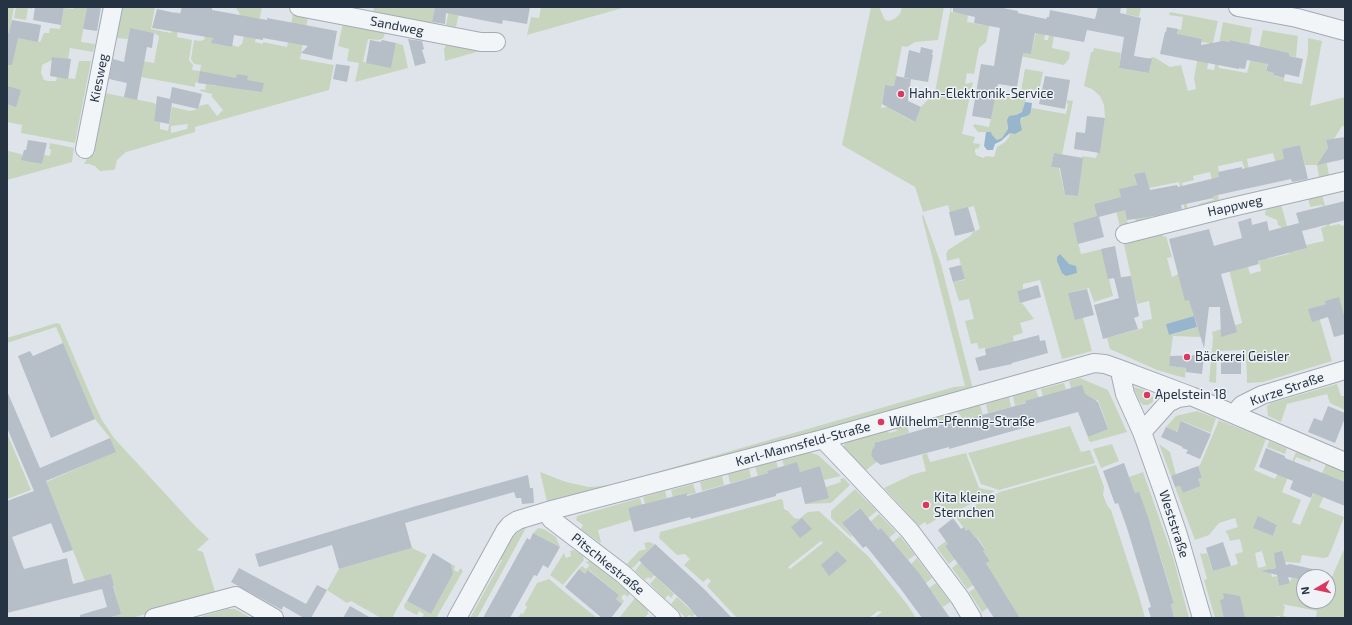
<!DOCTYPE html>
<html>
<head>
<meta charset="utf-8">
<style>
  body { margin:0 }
  #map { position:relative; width:1352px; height:625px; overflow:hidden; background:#dfe4ea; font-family:"Exo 2",sans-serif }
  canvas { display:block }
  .frame { position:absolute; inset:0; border:8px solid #263343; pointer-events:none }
  .north { position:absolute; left:1296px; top:569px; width:40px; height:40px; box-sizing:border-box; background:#eff3f7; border:1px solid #9fa6af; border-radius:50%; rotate:261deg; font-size:11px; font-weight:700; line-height:16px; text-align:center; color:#263343 }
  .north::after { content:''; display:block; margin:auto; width:14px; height:18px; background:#db385f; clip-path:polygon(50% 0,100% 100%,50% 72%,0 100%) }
</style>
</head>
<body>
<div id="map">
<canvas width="1352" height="625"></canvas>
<div class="frame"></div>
<div class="north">N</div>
</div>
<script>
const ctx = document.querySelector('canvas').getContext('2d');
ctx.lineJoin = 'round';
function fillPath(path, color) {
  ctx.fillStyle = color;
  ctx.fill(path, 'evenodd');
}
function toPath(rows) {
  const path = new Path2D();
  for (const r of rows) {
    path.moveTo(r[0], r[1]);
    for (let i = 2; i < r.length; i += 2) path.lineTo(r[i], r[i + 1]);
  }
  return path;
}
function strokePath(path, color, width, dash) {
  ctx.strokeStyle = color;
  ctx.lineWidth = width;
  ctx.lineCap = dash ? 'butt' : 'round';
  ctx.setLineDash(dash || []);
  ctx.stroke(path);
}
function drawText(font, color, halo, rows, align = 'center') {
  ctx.font = font + ' "Exo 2",sans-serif';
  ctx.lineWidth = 3;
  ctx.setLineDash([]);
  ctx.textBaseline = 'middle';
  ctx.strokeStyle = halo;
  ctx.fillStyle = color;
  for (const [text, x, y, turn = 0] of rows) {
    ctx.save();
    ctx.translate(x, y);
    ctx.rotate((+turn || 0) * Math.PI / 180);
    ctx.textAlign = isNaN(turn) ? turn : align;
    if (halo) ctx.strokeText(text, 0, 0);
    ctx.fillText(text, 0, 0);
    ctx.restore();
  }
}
fillPath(toPath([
  [7,7,14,7,9,36,40,42,44,33,49,33,50,28,60,29,64,8,73,9,74,7,87,7,81,42,95,44,93,52,70,48,68,59,52,57,52,60,42,65,41,73,44,80,48,81,56,81,57,77,75,79,79,61,91,61,75,143,21,133,22,125,7,122],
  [16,7,32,7,32,9,28,8,26,20,14,18],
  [122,7,155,7,151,29,171,33,175,12,180,13,177,37,192,40,189,60,193,65,192,70,200,71,201,65,194,64,191,59,194,40,200,41,204,40,208,21,214,31,212,43,232,47,232,45,238,47,242,44,244,36,239,12,235,7,262,7,255,42,263,44,263,42,287,47,293,14,308,17,300,59,334,65,329,90,195,127,195,132,126,152,117,160,115,169,113,170,100,171,95,166,89,164,84,164,88,157,94,155,105,93,154,103,156,105,154,121,160,122,160,129,168,131,172,107,190,111,198,109,199,106,208,104,217,116,223,110,212,97,212,94,200,91,201,89,205,90,206,84,216,86,218,75,195,83,195,87,141,77,137,60,154,63,159,36,154,33,130,29,128,39,117,38],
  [188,124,187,129,171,133,171,126],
  [374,7,435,7,432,23,373,12],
  [460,7,456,27,446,25,449,9],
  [541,7,626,7,527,35,531,17,539,18],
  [871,7,879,7,885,20,889,21,894,19,900,14,902,7,944,7,938,40,915,42,907,47,902,46,894,86,885,85,881,108,891,106,891,109,914,122,921,107,935,92,951,7,952,7,951,12,968,15,967,22,984,25,993,7,986,42,979,48,974,74,967,73,965,84,973,82,962,134,975,137,973,143,980,144,979,148,975,149,975,152,976,155,983,158,986,156,994,157,997,147,1005,142,1009,137,1010,133,1021,125,1019,121,1031,111,1032,108,1066,114,1068,105,1066,100,1073,101,1062,155,1054,154,1051,167,1059,168,1065,195,1078,196,1082,156,1096,158,1098,152,1100,152,1105,118,1104,105,1100,96,1092,89,1084,86,1091,52,1093,52,1094,48,1121,53,1119,68,1149,73,1151,65,1149,58,1154,57,1170,67,1181,65,1188,91,1196,89,1194,78,1198,56,1209,58,1207,69,1214,70,1223,22,1252,28,1249,46,1244,43,1231,40,1218,64,1219,68,1247,73,1250,61,1256,61,1263,30,1298,36,1296,57,1289,56,1289,53,1278,51,1270,52,1266,71,1274,73,1274,76,1284,78,1284,81,1302,84,1308,52,1308,38,1322,41,1310,106,1345,97,1345,127,1342,126,1334,139,1326,141,1328,149,1325,153,1329,175,1319,177,1317,165,1305,165,1300,145,1282,149,1287,169,1280,179,1273,153,1247,159,1249,169,1245,170,1242,161,1218,166,1222,192,1218,194,1219,202,1200,207,1199,204,1213,200,1211,189,1214,188,1210,172,1193,176,1194,180,1182,183,1188,210,1185,211,1179,182,1149,188,1145,172,1134,174,1139,194,1145,193,1151,220,1136,223,1129,187,1120,189,1123,210,1125,209,1128,225,1120,227,1113,199,1094,204,1097,216,1073,223,1081,254,1102,249,1113,296,1094,302,1089,288,1068,293,1083,318,1092,351,1062,359,1040,280,1023,284,1023,289,1017,291,1020,303,1023,304,1034,319,1020,323,1023,333,1013,336,1014,342,985,349,985,348,979,349,977,343,971,344,965,321,974,319,969,299,959,301,953,282,965,280,959,258,947,261,946,254,948,250,970,236,973,232,980,229,974,206,950,212,948,205,923,212,915,187,842,145],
  [1127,7,1141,7,1139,17,1126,14],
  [1170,12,1218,21,1211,51,1208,50,1209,43,1202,42,1202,39,1177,35,1178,29,1181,30,1183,17,1169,15],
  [343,23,385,31,384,37,382,39,377,40,368,39,363,62,391,67,396,43,403,45,408,68,355,82,359,63,347,61,349,49,338,46],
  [1046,31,1044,40,1048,40,1049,35,1054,36,1052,48,1070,52,1069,59,1064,65,1010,54,1010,50,1031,54,1036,32],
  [449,44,487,49,445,61,444,49,446,45],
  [1025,69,1043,72,1039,91,1029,89,1022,112,1016,115,1007,124,1008,129,1003,138,997,140,986,132,978,132,973,126,974,124,989,127,996,94,1013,97,1014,93,1019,93,1021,91],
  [50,143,74,148,72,162,7,180,8,151,21,154,25,160,42,164,44,155,50,156,51,149,49,149],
  [1322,194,1330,226,1340,224,1341,226,1345,225,1345,321,1326,304,1316,307,1332,361,1263,382,1247,383,1246,350,1217,351,1216,383,1209,382,1213,338,1212,332,1242,323,1224,249,1248,267,1250,274,1261,271,1259,261,1264,259,1259,239,1262,239,1267,259,1289,254,1283,228,1278,225,1277,220,1265,215,1265,212,1268,208,1281,204,1294,252,1306,248,1306,245,1324,241,1321,228,1326,226,1328,222,1323,206,1321,205,1310,207,1308,197],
  [923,214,941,264,973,389,548,506,540,472,566,482,589,487,612,485,954,387,965,386,922,217],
  [1163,234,1163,237,1166,236,1172,257,1167,258,1172,277,1178,274,1202,297,1194,316,1166,324,1170,335,1198,327,1201,337,1173,336,1169,366,1186,368,1185,378,1157,370,1110,349,1107,338,1143,328,1142,321,1152,319,1149,301,1137,304,1124,244],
  [57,323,60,324,93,401,102,420,114,438,195,526,209,539,197,550,203,552,216,595,131,618,107,618,118,604,111,575,85,581,46,482,115,452,110,438,95,419,56,327,7,343,7,338],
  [1080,378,1108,390,1127,432,1091,442,1089,441,1088,437,1108,428,1098,400,1092,402,1071,388,1069,381],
  [1064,383,1066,390,1043,397,1041,389],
  [1337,384,1341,396,1345,396,1345,410,1330,403,1327,394,1287,404,1281,422,1268,416,1267,406,1271,403],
  [1135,387,1150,392,1153,397,1153,402,1148,405,1143,405,1140,402,1134,389],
  [1036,390,1039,398,1015,406,1013,396],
  [1009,397,1011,407,988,413,986,404],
  [980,405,983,415,960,421,962,419,960,414,958,414,957,411],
  [1197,411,1216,418,1211,433,1182,421,1176,432,1166,427,1176,416],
  [951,413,954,423,945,425,945,423,934,426,933,421,930,422,929,419],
  [1219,420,1266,439,1254,470,1275,479,1278,473,1286,476,1296,452,1312,458,1310,462,1296,457,1282,492,1301,500,1292,522,1300,525,1326,464,1345,472,1345,482,1332,477,1319,507,1344,517,1331,551,1328,557,1323,558,1302,555,1300,563,1285,562,1286,565,1270,569,1272,577,1277,576,1279,586,1289,583,1292,578,1304,580,1304,601,1328,601,1328,586,1345,547,1345,618,1316,617,1317,611,1282,604,1285,606,1283,616,1294,618,1280,618,1280,616,1264,618,1215,618,1204,580,1207,579,1200,553,1203,554,1207,553,1213,571,1238,564,1235,554,1243,552,1240,539,1230,541,1228,535,1225,531,1238,527,1235,518,1219,523,1209,535,1195,540,1175,487,1180,486,1183,493,1201,486,1198,479,1202,478,1198,466,1200,465],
  [1268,521,1277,525,1273,536,1264,532],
  [1262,551,1266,566,1258,568,1255,553],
  [907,425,909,433,874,443,875,447,872,450,871,455,874,460,878,461,866,470,843,447,846,442,887,430,889,433,897,431,896,428],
  [1070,426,1081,452,1090,450,1095,463,999,490,981,484,968,453],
  [7,433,31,490,7,499],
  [1269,441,1287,448,1285,454,1267,447],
  [1112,444,1119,461,1101,468,1093,449],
  [1159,444,1170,452,1176,475,1171,476],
  [801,453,811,453,818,455,841,476,824,480,820,466,800,472,797,463,784,466,782,459],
  [927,453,930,462,966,453,979,488,995,491,948,516,946,513,927,525,925,522,919,526,884,488,911,475,926,471,922,455],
  [776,461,778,468,767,471,768,473,758,476,755,466],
  [1096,465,1104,487,1103,495,1107,505,1111,510,1139,596,1145,618,1020,618,986,563,990,561,983,551,985,549,977,537,974,539,969,529,966,531,955,516,1000,492],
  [749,468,751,478,730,483,728,474],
  [1143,472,1173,557,1189,618,1174,618,1171,604,1174,602,1166,575,1149,520,1135,493,1129,477],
  [722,476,724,485,702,491,700,482],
  [844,478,850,485,831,503,805,504,826,487,841,482,840,479],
  [693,484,696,493,687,495,686,493,673,497,671,490],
  [855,489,877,511,868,518,859,508,842,523,852,536,851,537,831,518,831,511],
  [665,491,667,498,645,504,643,497],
  [640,498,642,505,628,508,631,520,598,530,601,542,600,543,581,529,583,525,576,520,577,516],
  [781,499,783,501,784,509,788,511,794,518,799,519,808,512,819,511,869,557,907,604,916,618,874,618,882,612,878,611,869,618,737,618,707,586,711,581,708,578,703,582,684,565,690,559,685,554,677,555,659,538,660,532],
  [821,541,823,543,790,569,788,567],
  [879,514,896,532,889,538,881,528,878,530,871,521],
  [527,526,477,618,470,618,502,560,499,558,509,541,519,531],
  [538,528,544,529,556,537,560,547,533,533],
  [900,536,915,555,908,560,893,542],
  [946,541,948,544,945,546,955,559,949,564,937,548],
  [649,542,654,544,634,567,631,568,627,564,639,551,646,549,644,543],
  [412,548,427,555,392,618,381,618,351,601,347,603,327,590,339,569],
  [574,550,583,556,584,560,563,585,550,575,564,553,566,558,571,556,570,551],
  [917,558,932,578,926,583,911,564],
  [590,561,629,592,629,595,628,597,624,594,621,598,624,601,622,604,616,599,619,595,589,570,585,574,579,569,582,566,586,569,590,565,585,562],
  [641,563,654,575,651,579,648,577,645,580,635,571],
  [958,563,973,585,967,589,952,568],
  [452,564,455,566,454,570,458,572,460,568,463,571,436,618,422,618,424,614,419,611,417,615,405,609,404,605,407,601,431,614,453,574,448,571],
  [656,577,674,594,671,598,668,595,665,599,650,584],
  [549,579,567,594,597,618,518,618,521,613,523,614,527,607,525,605,537,583],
  [936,583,950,602,943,607,929,588],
  [975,588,988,608,982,612,969,592],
  [677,597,695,614,692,617,689,615,686,618,671,604],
  [635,598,648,610,648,614,644,618,619,618],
  [227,609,235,609,251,618,234,618,231,617,226,618,203,618,203,616]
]), '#c7d5bf');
fillPath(toPath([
  [1025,102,1032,103,1031,111,1029,115,1021,118,1020,121,1022,130,1015,134,1010,133,1001,141,995,144,993,150,987,150,984,146,986,132,991,132,992,135,997,140,1002,138,1008,129,1007,120,1009,116,1016,115,1022,112],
  [1060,254,1069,264,1076,266,1077,273,1066,276,1062,273,1057,261,1057,257],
  [1194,316,1197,327,1169,335,1166,324]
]), '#97b6cd');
fillPath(toPath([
  [35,7,64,7,61,25,33,20],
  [87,7,101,7,97,31,83,29],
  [182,7,212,7,212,10,267,20,267,18,337,31,332,60,301,53,308,46,263,38,263,40,234,35,232,47,211,43,213,38,152,28,157,9,180,14],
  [435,7,530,7,527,24,503,20,502,24,446,13,445,24,432,22],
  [953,7,998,7,1018,11,1018,13,1046,19,1047,17,1049,17,1050,10,1095,19,1098,7,1121,7,1120,13,1141,18,1134,56,1152,59,1149,73,1119,68,1124,37,1087,30,1084,42,1035,33,1031,54,1023,53,1017,87,998,84,991,119,972,116,981,64,994,66,1000,28,974,23,975,17,953,12],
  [12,20,41,25,38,42,18,38,12,65,7,65,7,33,9,33],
  [1167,27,1178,29,1177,34,1202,39,1201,45,1223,41,1230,42,1230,40,1289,53,1289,56,1303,59,1299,77,1285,74,1284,78,1273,75,1274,73,1266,71,1268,64,1247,60,1245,69,1239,68,1239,69,1160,54,1165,32,1166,32],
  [130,28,154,33,152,48,147,47,137,100,124,97,127,83,109,79,113,59,124,62],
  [408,39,422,41,424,49,422,50,426,63,415,66],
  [370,40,381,42,382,40,396,43,391,68,366,63],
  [921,47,933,50,932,55,933,55,928,82,904,78,909,50,920,53],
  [52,57,71,59,68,79,50,76],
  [336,64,350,66,347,82,333,79],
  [200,71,236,78,237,74,248,76,247,80,264,83,262,92,198,83],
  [896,76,911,79,908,101,921,107,915,122,882,104,885,85,894,86],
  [1045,76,1070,80,1065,109,1039,104],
  [7,86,21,90,16,107,7,104],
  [172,87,202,94,198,109,172,103,169,124,154,121,157,96,170,99],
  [1087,116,1105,118,1100,153,1074,149,1076,132,1085,133],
  [1345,137,1345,159,1317,165,1328,148,1326,140],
  [28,140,47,143,42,164,21,160,24,150,26,150],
  [1300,145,1308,179,1292,182,1291,179,1213,196,1213,198,1181,205,1182,209,1155,216,1127,220,1125,210,1099,217,1104,237,1078,244,1073,223,1097,216,1094,204,1121,197,1119,189,1137,185,1134,174,1145,172,1150,190,1177,185,1178,187,1219,177,1218,172,1242,167,1242,169,1284,159,1282,149],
  [1054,153,1083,158,1078,196,1065,195,1060,168,1051,167],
  [1345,201,1345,220,1302,231,1307,248,1258,261,1259,264,1221,274,1237,332,1221,337,1220,307,1209,307,1204,348,1189,300,1185,301,1169,239,1209,229,1214,246,1242,238,1238,222,1251,218,1252,225,1267,221,1269,231,1299,223,1296,213],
  [968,207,975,231,955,236,949,212],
  [1115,246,1121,277,1108,279,1101,249],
  [961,265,965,279,953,282,949,268],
  [1131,276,1139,316,1134,318,1138,329,1103,339,1094,305,1119,298,1114,278],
  [1038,285,1041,297,1020,303,1017,291],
  [1087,289,1094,315,1075,320,1068,293],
  [1339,297,1345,319,1345,334,1334,337,1328,317,1312,322,1308,309,1326,304,1325,301],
  [1039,335,1040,341,1045,340,1048,353,1012,363,1012,364,979,371,975,358,986,355,985,349],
  [63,343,95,419,51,438,18,356,30,351,33,356],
  [1241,354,1241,374,1221,374,1221,355],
  [1204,355,1202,374,1186,372,1186,368,1169,366,1170,356],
  [1082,385,1085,394,1098,402,1108,429,1088,437,1078,412,1034,424,1034,425,949,449,949,447,881,465,874,460,871,455,872,450,875,446,874,443,945,423,945,425,1015,406,1026,403,1025,401],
  [7,391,40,468,110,438,116,452,46,481,73,550,63,553,51,523,12,537,24,569,67,558,73,584,111,574,114,586,113,586,121,614,107,618,80,618,80,615,107,607,102,589,7,613,7,501,34,491,7,428],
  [1328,406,1345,413,1345,418,1335,443,1308,432,1314,418,1322,421],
  [1181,421,1211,434,1200,459,1186,453,1188,450,1182,448,1183,447,1161,437,1166,427,1177,432],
  [1266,448,1285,456,1285,458,1345,482,1345,506,1313,493,1311,498,1290,489,1293,481,1259,467],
  [797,462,800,472,820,466,829,498,805,504,801,487,776,494,776,496,691,519,690,517,634,532,628,508,687,493,687,496,768,473,767,471],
  [1124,463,1135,493,1139,492,1149,520,1174,603,1171,604,1174,618,1151,618,1148,608,1151,607,1127,528,1118,503,1115,504,1103,471],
  [1198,466,1202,478,1198,479,1201,486,1183,493,1180,486,1175,487,1171,476],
  [528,475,530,488,533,488,534,503,522,504,521,498,516,498,514,492,405,523,412,548,339,569,332,545,259,567,255,554,416,506],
  [860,508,878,530,881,528,919,573,950,618,922,618,900,588,866,546,863,548,842,523],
  [1258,516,1277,525,1273,536,1253,528],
  [802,518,812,529,800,538,791,527],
  [953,518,961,529,964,527,966,531,969,529,975,538,976,537,985,550,983,551,990,561,986,563,1020,618,994,618,967,576,945,546,948,544,938,530],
  [533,533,560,547,548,568,543,565,537,576,534,575,510,618,483,618,527,538,530,540],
  [1223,542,1231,566,1213,571,1206,548],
  [655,544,704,589,732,618,698,618,687,605,644,566,639,560],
  [837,551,847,561,829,576,821,565],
  [1282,551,1286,565,1290,564,1326,572,1326,577,1304,577,1304,580,1288,577,1290,583,1279,586,1277,575,1261,571,1276,568,1274,553],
  [433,553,451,564,453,574,431,614,407,601],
  [239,568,306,604,317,585,327,590,311,618,304,618,283,606,282,610,231,582],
  [579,569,585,574,588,570,619,595,616,599,622,604,611,618,602,618,565,587],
  [1223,593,1240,596,1245,618,1224,618,1220,600,1224,599],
  [350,606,371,618,343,618]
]), '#b6bec8');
const minor = toPath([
  [299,7,481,42,496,42],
  [1238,7,1297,18,1345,31],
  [85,149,113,7],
  [1125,234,1228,208,1345,181],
  [1122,370,1121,376,1125,394,1142,432,1163,491,1178,535,1202,618],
  [1234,414,1242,405,1262,395,1345,370],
  [1142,432,1168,403,1178,398,1191,396],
  [823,439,910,531,960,598,972,618],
  [548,511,551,519,623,574,671,618],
  [154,618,236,596,274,618],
  [457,618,505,531,510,525,518,520,548,511,823,439,1094,363,1105,364,1122,370,1191,396,1345,462]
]);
strokePath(minor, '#a4abb5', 20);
strokePath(minor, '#f2f5f8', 18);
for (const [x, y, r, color] of [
  [901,94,4,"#db385f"],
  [1187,357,4,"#db385f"],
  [1147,395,4,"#db385f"],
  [881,422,4,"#db385f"],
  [926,505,4,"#db385f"]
]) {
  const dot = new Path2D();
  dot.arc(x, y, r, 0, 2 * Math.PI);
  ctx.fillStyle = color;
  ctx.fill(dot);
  strokePath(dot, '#eff3f7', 1.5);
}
drawText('13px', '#263343', '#eff3f7', [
  ["Sandweg",397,26,11],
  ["Kiesweg",99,78,-79],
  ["Happweg",1235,206,-13],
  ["Kurze Straße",1287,389,-19],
  ["Karl-Mannsfeld-Straße",803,444,-15],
  ["Weststraße",1174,524,72],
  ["Pitschkestraße",608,564,39]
]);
drawText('13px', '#263343', '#eff3f7', [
  ["Hahn-Elektronik-Service",909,94],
  ["Bäckerei Geisler",1195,357],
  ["Apelstein 18",1155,395],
  ["Wilhelm-Pfennig-Straße",889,422],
  ["Kita kleine",934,498],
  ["Sternchen",934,513]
], 'left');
</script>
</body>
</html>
